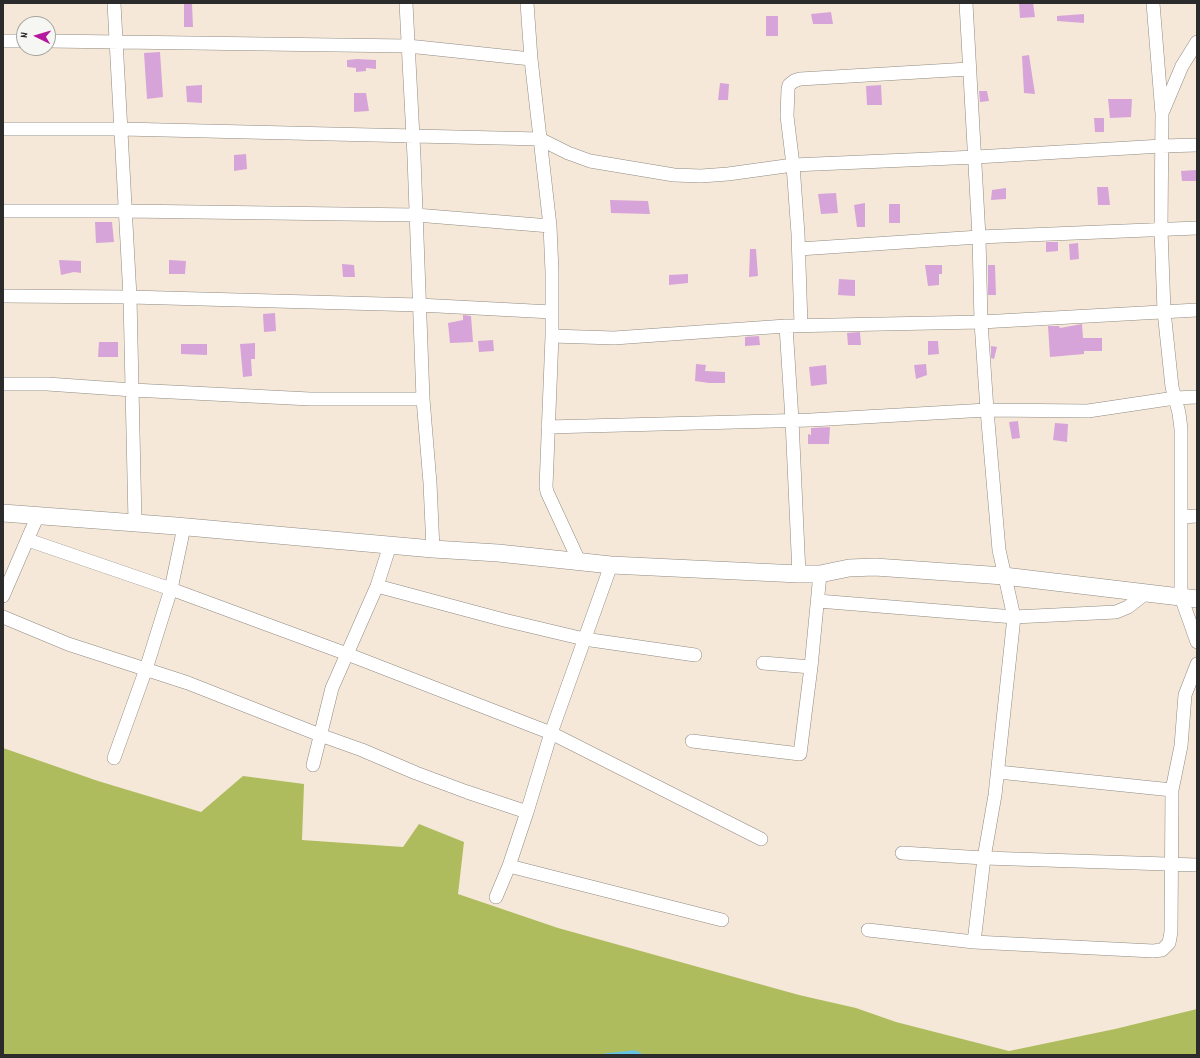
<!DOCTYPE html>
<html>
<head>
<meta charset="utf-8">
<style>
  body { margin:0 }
  #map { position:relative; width:1200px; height:1058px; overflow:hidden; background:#f5e8d8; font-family:Dekko,sans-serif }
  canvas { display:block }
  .frame { position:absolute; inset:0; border:4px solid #2b2b2b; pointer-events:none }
  .north { position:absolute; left:16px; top:16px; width:40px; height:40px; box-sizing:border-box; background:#f6f6f2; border:1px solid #a5a5a2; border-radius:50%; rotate:275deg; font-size:11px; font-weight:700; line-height:16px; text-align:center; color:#2b2b2b }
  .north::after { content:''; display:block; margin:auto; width:14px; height:18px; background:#b5179e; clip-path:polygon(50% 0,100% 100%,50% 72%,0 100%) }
</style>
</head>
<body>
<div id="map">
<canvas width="1200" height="1058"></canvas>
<div class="frame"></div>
<div class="north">N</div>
</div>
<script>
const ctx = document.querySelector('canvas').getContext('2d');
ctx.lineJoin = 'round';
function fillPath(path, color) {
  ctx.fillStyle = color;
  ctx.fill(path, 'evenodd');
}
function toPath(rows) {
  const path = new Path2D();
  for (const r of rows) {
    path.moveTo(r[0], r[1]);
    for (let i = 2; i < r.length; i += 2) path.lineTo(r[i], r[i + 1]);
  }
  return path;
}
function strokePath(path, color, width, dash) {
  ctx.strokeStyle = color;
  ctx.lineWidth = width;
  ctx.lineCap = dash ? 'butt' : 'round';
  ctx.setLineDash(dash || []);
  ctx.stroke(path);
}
fillPath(toPath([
  [3,748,98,781,201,812,243,776,304,784,302,840,403,847,419,824,464,842,458,894,558,928,799,995,856,1008,896,1022,1009,1051,1115,1029,1197,1009,1197,1055,3,1055]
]), '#aebc5e');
strokePath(toPath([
  [606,1055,635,1052,641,1055]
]), '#67c1e4', 3.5);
fillPath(toPath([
  [184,3,192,3,193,27,184,27],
  [1019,3,1033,3,1035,17,1020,18],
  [831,12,833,24,813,24,811,14],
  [1084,14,1084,23,1057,21,1057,16],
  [766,16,778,16,778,36,766,36],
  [160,52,163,97,147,99,144,53],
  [1029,55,1035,94,1024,93,1022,56],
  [357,59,376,60,376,69,366,68,366,71,356,72,356,68,347,67,347,60],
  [720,83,729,84,728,100,718,100],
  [202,85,202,103,187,102,186,86],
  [881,85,882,105,867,105,866,86],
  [979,91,987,91,989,101,980,102],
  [354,93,366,93,369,111,354,112],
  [1108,99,1132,99,1131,117,1110,118],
  [1094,118,1104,118,1104,132,1095,132],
  [246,154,247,169,234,171,234,155],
  [1196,170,1196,181,1182,181,1181,171],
  [1097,187,1108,187,1110,205,1098,205],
  [1006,188,1006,199,991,200,992,190],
  [836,193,838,213,821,214,818,194],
  [610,200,648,201,650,214,611,213],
  [865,203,865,227,857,227,854,205],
  [889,204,900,204,900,223,889,223],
  [95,222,112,222,114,242,96,243],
  [1046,242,1058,242,1058,251,1046,252],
  [1078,243,1079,259,1070,260,1069,244],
  [750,249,756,249,758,276,749,277],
  [59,260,81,261,81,273,74,272,61,275],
  [169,260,186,261,185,274,169,274],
  [342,264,354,265,355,277,343,277],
  [925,265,942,265,942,274,939,274,939,285,928,286],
  [988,265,995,265,996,295,988,295],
  [688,274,688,283,669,285,669,275],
  [839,279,855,280,855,296,838,295],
  [275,313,276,331,264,332,263,314],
  [463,315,471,316,473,342,450,343,448,323,463,320],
  [1082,324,1083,338,1102,338,1102,351,1084,351,1084,354,1050,357,1048,326,1059,326,1060,328],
  [860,332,861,345,848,345,847,333],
  [759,336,760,345,745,346,745,337],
  [493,340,494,351,479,352,478,341],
  [928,341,938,341,939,354,928,355],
  [99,342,118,342,118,357,98,357],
  [255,343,255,359,251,359,252,376,243,377,240,344],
  [181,344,207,344,207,355,181,354],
  [991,346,997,347,994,359,991,358],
  [696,364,706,365,705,371,725,372,725,383,709,383,695,381],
  [926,364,927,375,916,379,914,365],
  [826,365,827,384,811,386,809,367],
  [1018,421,1020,438,1012,439,1009,422],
  [1055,423,1068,424,1067,442,1053,440],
  [830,427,829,444,808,444,808,434,811,435,811,428]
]), '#d7a4d9');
const minor = toPath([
  [114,3,130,297,135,522],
  [406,3,414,157,423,399,430,483,433,549],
  [527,3,531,59,550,226,552,272,552,336,546,487,547,492,579,561],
  [966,3,979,237,981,322,987,410,999,550,1014,617,995,795,984,858,974,942],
  [1153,3,1162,114,1161,230,1164,311,1172,387,1179,413,1181,429,1181,597,1197,642],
  [3,41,24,41],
  [48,41,408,46,531,59],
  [1163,111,1182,66,1197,42],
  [3,129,122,129,540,139,568,153,590,161,674,175,701,176,728,174,793,165,976,157,1162,146,1197,145],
  [3,211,126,211,416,215,550,226],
  [799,249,979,237,1197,228],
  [3,296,130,297,419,305,552,312],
  [801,325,798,234,793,165,787,116,788,89,789,85,794,81,800,79,969,69],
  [786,326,792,420,799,574],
  [552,336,614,338,786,326,981,322,1197,310],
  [3,384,47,384,133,390,310,399,423,399],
  [548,427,811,420,987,410,1088,411,1175,398,1197,397],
  [1181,517,1197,516],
  [28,540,171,589,347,654,551,733,761,839],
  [377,586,504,620,584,639,695,655],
  [3,596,38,515],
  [818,601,1014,617,1116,612,1128,607,1146,593],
  [3,617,68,644,188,683,320,735,362,750,416,773,467,792,527,812],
  [763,663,811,667],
  [692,741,800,754,811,667,820,574],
  [114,758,146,669,171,589,184,527],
  [313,765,332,688,377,586,390,545],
  [998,772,1172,790],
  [902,853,984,858,1197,865],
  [509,866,722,920],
  [496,897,509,866,527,812,551,733,611,565],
  [868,930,974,942,1153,951,1162,950,1169,943,1171,932,1172,790,1181,746,1185,695,1197,664]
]);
const tertiary = toPath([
  [3,513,176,526,433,549,498,553,611,565,799,574,820,574,849,568,875,567,1004,576,1197,599]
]);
strokePath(minor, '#908a82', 14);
strokePath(tertiary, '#908a82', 18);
strokePath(minor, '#fff', 13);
strokePath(tertiary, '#fff', 17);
</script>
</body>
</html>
